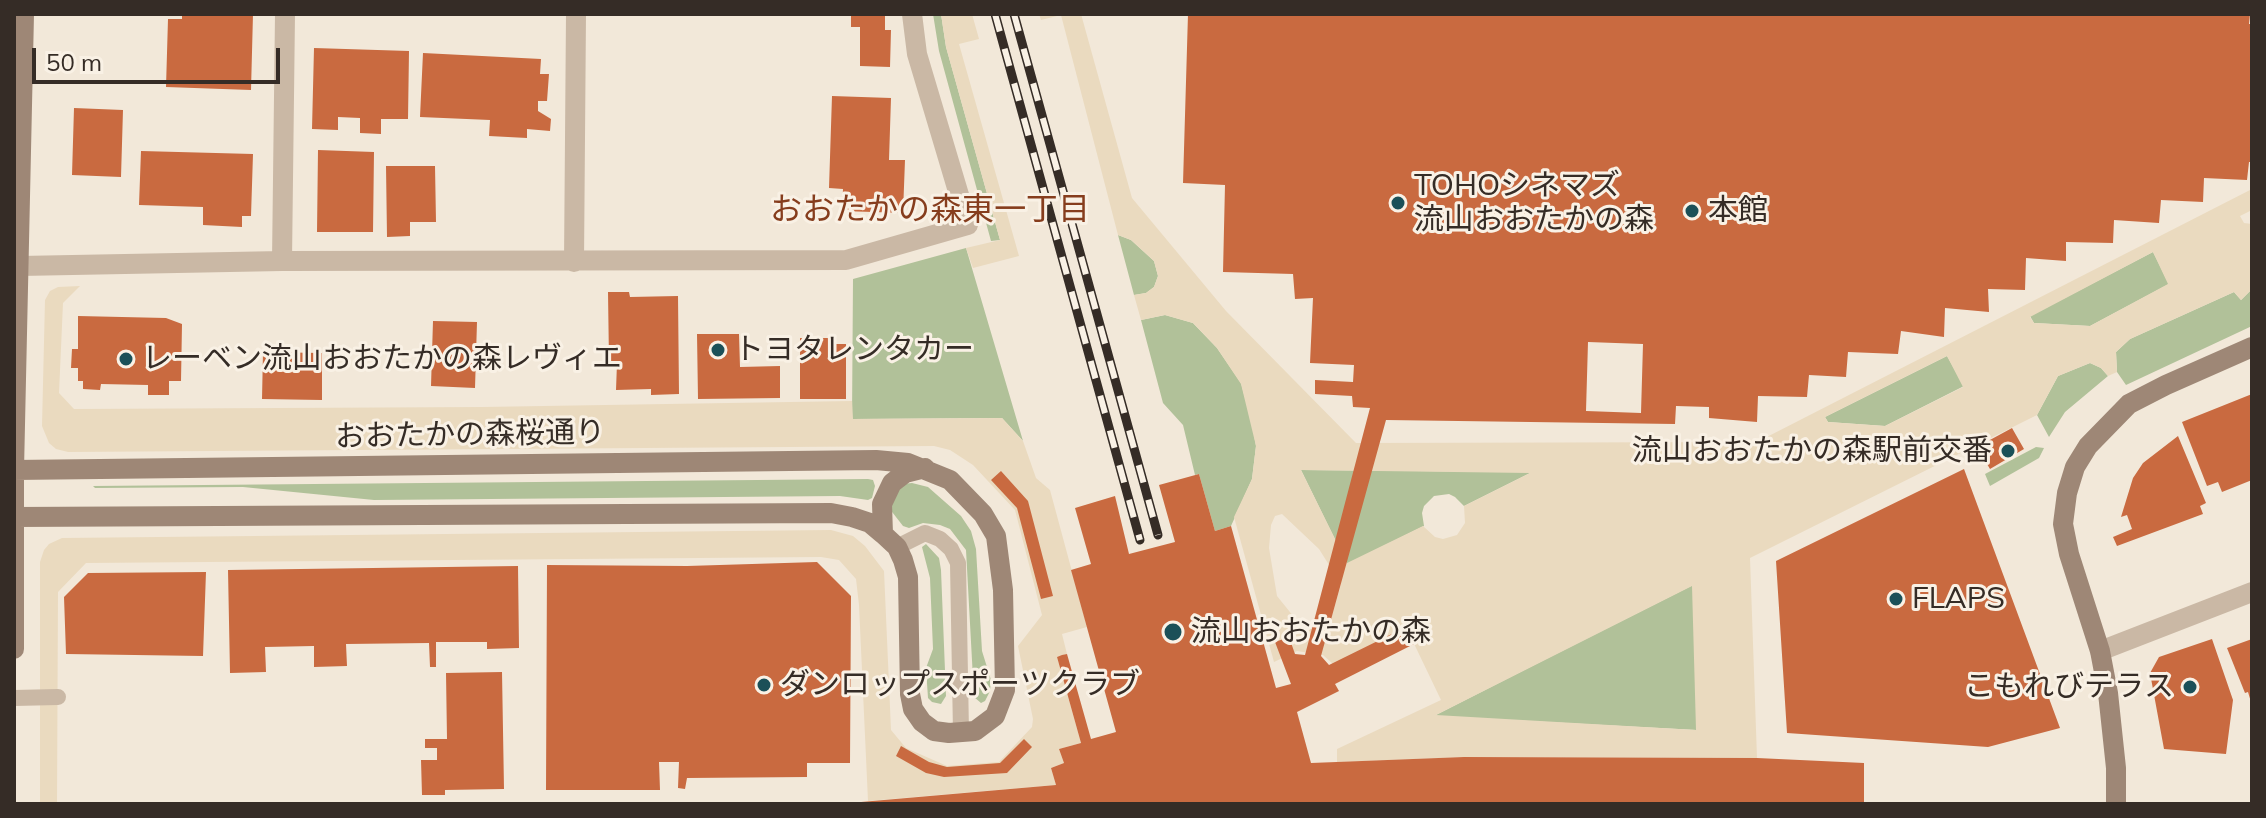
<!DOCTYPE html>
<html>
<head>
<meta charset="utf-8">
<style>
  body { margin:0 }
  #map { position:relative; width:2266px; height:818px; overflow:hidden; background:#f2e8d9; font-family:Mulish,sans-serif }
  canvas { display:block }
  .frame { position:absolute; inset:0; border:16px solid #352c26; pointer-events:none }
  .scale { position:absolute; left:32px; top:48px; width:248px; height:36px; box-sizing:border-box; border:4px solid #352c26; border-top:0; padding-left:10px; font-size:24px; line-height:28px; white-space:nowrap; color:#352c26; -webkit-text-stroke:6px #f9f1e5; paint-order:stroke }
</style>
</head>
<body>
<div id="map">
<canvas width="2266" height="818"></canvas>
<div class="frame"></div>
<div class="scale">50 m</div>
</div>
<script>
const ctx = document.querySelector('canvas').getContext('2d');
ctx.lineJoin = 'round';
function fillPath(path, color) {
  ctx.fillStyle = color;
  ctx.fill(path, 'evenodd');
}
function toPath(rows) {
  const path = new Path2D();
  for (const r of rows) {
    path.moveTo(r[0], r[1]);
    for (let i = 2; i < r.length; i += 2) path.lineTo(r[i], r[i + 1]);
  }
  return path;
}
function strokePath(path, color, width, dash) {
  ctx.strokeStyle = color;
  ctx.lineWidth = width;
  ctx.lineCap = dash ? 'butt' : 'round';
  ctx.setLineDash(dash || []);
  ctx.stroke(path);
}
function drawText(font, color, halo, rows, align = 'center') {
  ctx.font = font + ' Mulish,"Noto Sans JP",sans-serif';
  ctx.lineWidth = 6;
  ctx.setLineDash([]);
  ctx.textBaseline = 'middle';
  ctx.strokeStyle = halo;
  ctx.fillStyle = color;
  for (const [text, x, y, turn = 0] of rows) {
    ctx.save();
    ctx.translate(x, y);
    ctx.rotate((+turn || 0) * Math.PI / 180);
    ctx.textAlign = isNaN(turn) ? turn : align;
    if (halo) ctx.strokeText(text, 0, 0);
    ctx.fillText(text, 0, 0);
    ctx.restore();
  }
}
fillPath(toPath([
  [933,14,941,14,946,47,1000,240,991,241,939,51],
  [1118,235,1131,240,1154,261,1158,276,1154,287,1146,293,1134,295],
  [966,248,1023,441,1002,418,852,419,853,279],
  [2153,252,2169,284,2090,326,2034,323,2030,316],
  [2252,289,2252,326,2126,385,2117,372,2116,352,2130,339,2234,292,2241,300],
  [1165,315,1193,323,1217,348,1241,383,1252,423,1256,446,1252,479,1231,526,1215,531,1199,474,1195,475,1183,425,1163,403,1141,320],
  [1947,356,1964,386,1885,426,1828,422,1825,417],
  [2090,363,2101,368,2108,376,2065,412,2049,437,2037,415,2058,376],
  [2036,447,2044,448,2039,458,1990,486,1985,474],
  [1301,470,1532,472,1464,506,1455,497,1449,494,1434,496,1424,506,1422,513,1424,526,1347,564],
  [868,479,873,480,875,486,872,498,868,500,840,496,374,500,243,487,95,488,93,486],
  [912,483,928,487,961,516,971,531,976,549,982,651,991,680,990,691,985,701,981,703,974,697,966,550,950,529,940,525,923,523,909,528,903,526,889,508,902,484],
  [926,544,939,558,941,570,946,696,941,704,932,702,928,698,926,668,933,649,930,578,922,547],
  [1693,585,1697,730,1434,716,1538,663]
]), '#b1c199');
fillPath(toPath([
  [941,14,972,14,979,39,959,44,1019,256,973,268,966,248,1000,240,946,47],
  [1039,14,1081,14,1132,198,1226,311,1356,443,1757,442,2252,189,2252,210,2240,216,2244,223,2252,224,2252,289,2241,300,2234,292,2130,339,2116,352,2117,372,2108,376,2101,368,2090,363,2058,376,2037,415,1750,558,1757,758,1464,757,1337,762,1337,749,1441,700,1406,627,1333,664,1323,655,1297,651,1274,662,1234,517,1252,479,1256,446,1241,384,1217,348,1193,323,1165,315,1141,320,1134,295,1146,293,1154,287,1158,276,1154,261,1131,240,1118,235,1061,15,1041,20],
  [2153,252,2168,284,2090,326,2034,323,2030,317],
  [1947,356,1963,387,1885,426,1828,422,1825,417],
  [1301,470,1530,473,1464,506,1465,523,1457,535,1443,539,1435,537,1423,526,1347,563],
  [1282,514,1319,549,1341,584,1328,630,1310,629,1298,622,1277,596,1269,548,1271,525,1275,516],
  [1692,586,1696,730,1436,715],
  [80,286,63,303,59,393,74,409,482,407,852,401,853,419,1002,418,1023,441,1036,478,1050,490,1087,627,1062,634,1067,654,1057,657,1081,743,1059,749,1064,763,1051,768,1056,785,868,801,859,605,856,579,839,560,821,557,86,563,58,592,57,804,40,804,40,562,44,550,49,544,62,538,831,530,853,536,865,546,884,571,891,730,906,748,947,766,999,762,1032,727,1033,719,1018,646,1042,615,1015,510,973,465,950,450,934,446,68,452,56,449,49,443,42,426,45,300,50,291,58,287]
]), '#eadabf');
fillPath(toPath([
  [182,14,253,14,251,90,166,87,168,19,182,19],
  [851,14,885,14,885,30,891,30,890,67,860,66,860,27,851,27],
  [1188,14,2250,14,2249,24,2252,24,2252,162,2249,162,2247,180,2204,178,2203,202,2161,200,2159,223,2114,220,2113,243,2066,242,2066,261,2026,258,2025,290,1988,289,1989,312,1945,308,1944,337,1901,331,1898,354,1848,352,1846,377,1809,375,1807,397,1758,396,1757,422,1709,418,1709,407,1676,406,1675,424,1386,420,1321,656,1329,665,1406,627,1414,644,1335,684,1339,691,1297,712,1311,763,1464,757,1757,758,1864,763,1864,804,861,804,861,802,1056,785,1051,768,1064,763,1059,749,1081,743,1057,657,1062,655,1067,654,1091,739,1116,732,1071,570,1091,564,1075,508,1115,496,1129,554,1175,542,1159,485,1199,474,1215,531,1231,526,1276,688,1291,684,1275,642,1289,637,1295,654,1305,655,1370,408,1353,407,1352,396,1315,394,1315,380,1353,382,1354,365,1310,363,1313,298,1295,299,1293,274,1223,272,1225,185,1183,183],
  [1588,342,1643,344,1641,413,1586,411],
  [314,48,409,51,408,119,381,119,381,134,360,133,360,118,338,117,338,130,312,129],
  [423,53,541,59,540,74,549,74,547,101,538,101,538,111,551,119,550,131,527,129,527,138,489,136,490,120,420,117],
  [832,96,891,98,889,160,905,160,903,213,842,211,843,189,829,188],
  [74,108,123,110,121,177,72,175],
  [318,150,374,152,373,232,317,232],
  [141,151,253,154,251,216,242,216,242,227,203,225,203,207,139,205],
  [386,166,435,166,436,222,410,222,410,236,387,237],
  [608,292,629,292,630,297,678,296,679,394,651,395,651,389,616,390,617,363,609,362],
  [78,316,166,318,182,324,181,381,169,381,169,395,148,395,148,385,101,384,100,390,83,389,83,381,78,381,78,368,71,368,72,349,78,349],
  [433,321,477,322,475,388,431,386],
  [697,334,739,334,740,367,780,366,780,398,698,399],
  [800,338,832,338,834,344,846,344,846,399,800,399],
  [263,352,322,353,322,400,262,399],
  [2252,394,2252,480,2222,492,2218,482,2207,486,2182,422],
  [2012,428,2024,449,1990,469,1977,447],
  [2178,436,2206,503,2200,506,2203,514,2117,546,2113,537,2132,529,2127,515,2121,517,2133,478,2143,463],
  [1964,469,2060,728,1988,747,1787,733,1776,561],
  [1001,471,1028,501,1053,596,1041,599,1017,508,991,480],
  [817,562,851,596,850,763,807,763,807,777,687,778,685,789,678,788,679,762,659,762,660,790,546,790,547,565,687,566],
  [518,566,519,648,487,649,487,642,436,642,436,667,430,667,429,643,346,644,347,666,314,667,314,646,265,647,266,672,230,673,228,570],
  [206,572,203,656,66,654,64,597,88,573],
  [2212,639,2233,700,2226,754,2164,749,2150,673,2159,657],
  [2252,639,2252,701,2251,702,2248,692,2245,693,2227,648],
  [502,672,504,789,445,790,445,795,422,795,421,760,437,760,437,748,425,748,425,739,447,739,446,673],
  [1024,739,1032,747,1007,773,944,777,926,773,896,756,901,746,929,762,947,767,1000,763]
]), '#c96a40');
strokePath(toPath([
  [897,547,925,533,940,539,951,549,958,563,961,733],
  [14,698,58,697]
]), '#cab8a5', 16);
strokePath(toPath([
  [282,261,285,14],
  [574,262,576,14],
  [20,266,282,261,846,260,968,225,917,54,912,14],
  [2100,651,2252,592]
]), '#cab8a5', 20);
strokePath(toPath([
  [14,470,876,460,908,463,950,480,983,514,996,536,1003,590,1005,690,995,716,975,731,949,733,934,731,922,722,913,709,910,694,908,577,903,560,897,547,883,534,870,523,852,517,831,513,14,517],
  [883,534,882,504,892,483,905,473,925,468],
  [14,649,14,470,24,14],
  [2116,804,2116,768,2108,693,2100,651,2069,554,2063,524,2067,493,2075,467,2088,446,2129,404,2166,385,2252,347]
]), '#9e8776', 20);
const rail = toPath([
  [995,14,1140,540],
  [1014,14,1158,535]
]);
strokePath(rail, '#352c26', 9);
strokePath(rail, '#f9f1e5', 6, [18]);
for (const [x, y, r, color] of [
  [1398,203,8,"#1b5058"],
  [1692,211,8,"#1b5058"],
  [718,350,8,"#1b5058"],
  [126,359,8,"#1b5058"],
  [2008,451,8,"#1b5058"],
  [1896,599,8,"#1b5058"],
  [1173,632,10,"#1b5058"],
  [764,685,8,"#1b5058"],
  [2190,687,8,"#1b5058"]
]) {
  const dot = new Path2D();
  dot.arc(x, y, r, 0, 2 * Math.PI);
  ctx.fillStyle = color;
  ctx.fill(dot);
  strokePath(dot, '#f9f1e5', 3);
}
drawText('30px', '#352c26', '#f9f1e5', [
  ["TOHOシネマズ",1414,186],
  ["流山おおたかの森",1414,220],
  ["本館",1708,211],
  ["トヨタレンタカー",734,350],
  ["レーベン流山おおたかの森レヴィエ",142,359],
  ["流山おおたかの森駅前交番",1992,451,"right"],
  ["FLAPS",1912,599],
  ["流山おおたかの森",1191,632],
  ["ダンロップスポーツクラブ",780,685],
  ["こもれびテラス",2174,687,"right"]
], 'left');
drawText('30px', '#352c26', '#f9f1e5', [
  ["おおたかの森桜通り",470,435,-1]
]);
drawText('32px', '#863d1d', '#f9f1e5', [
  ["おおたかの森東一丁目",930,210]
]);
</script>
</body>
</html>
